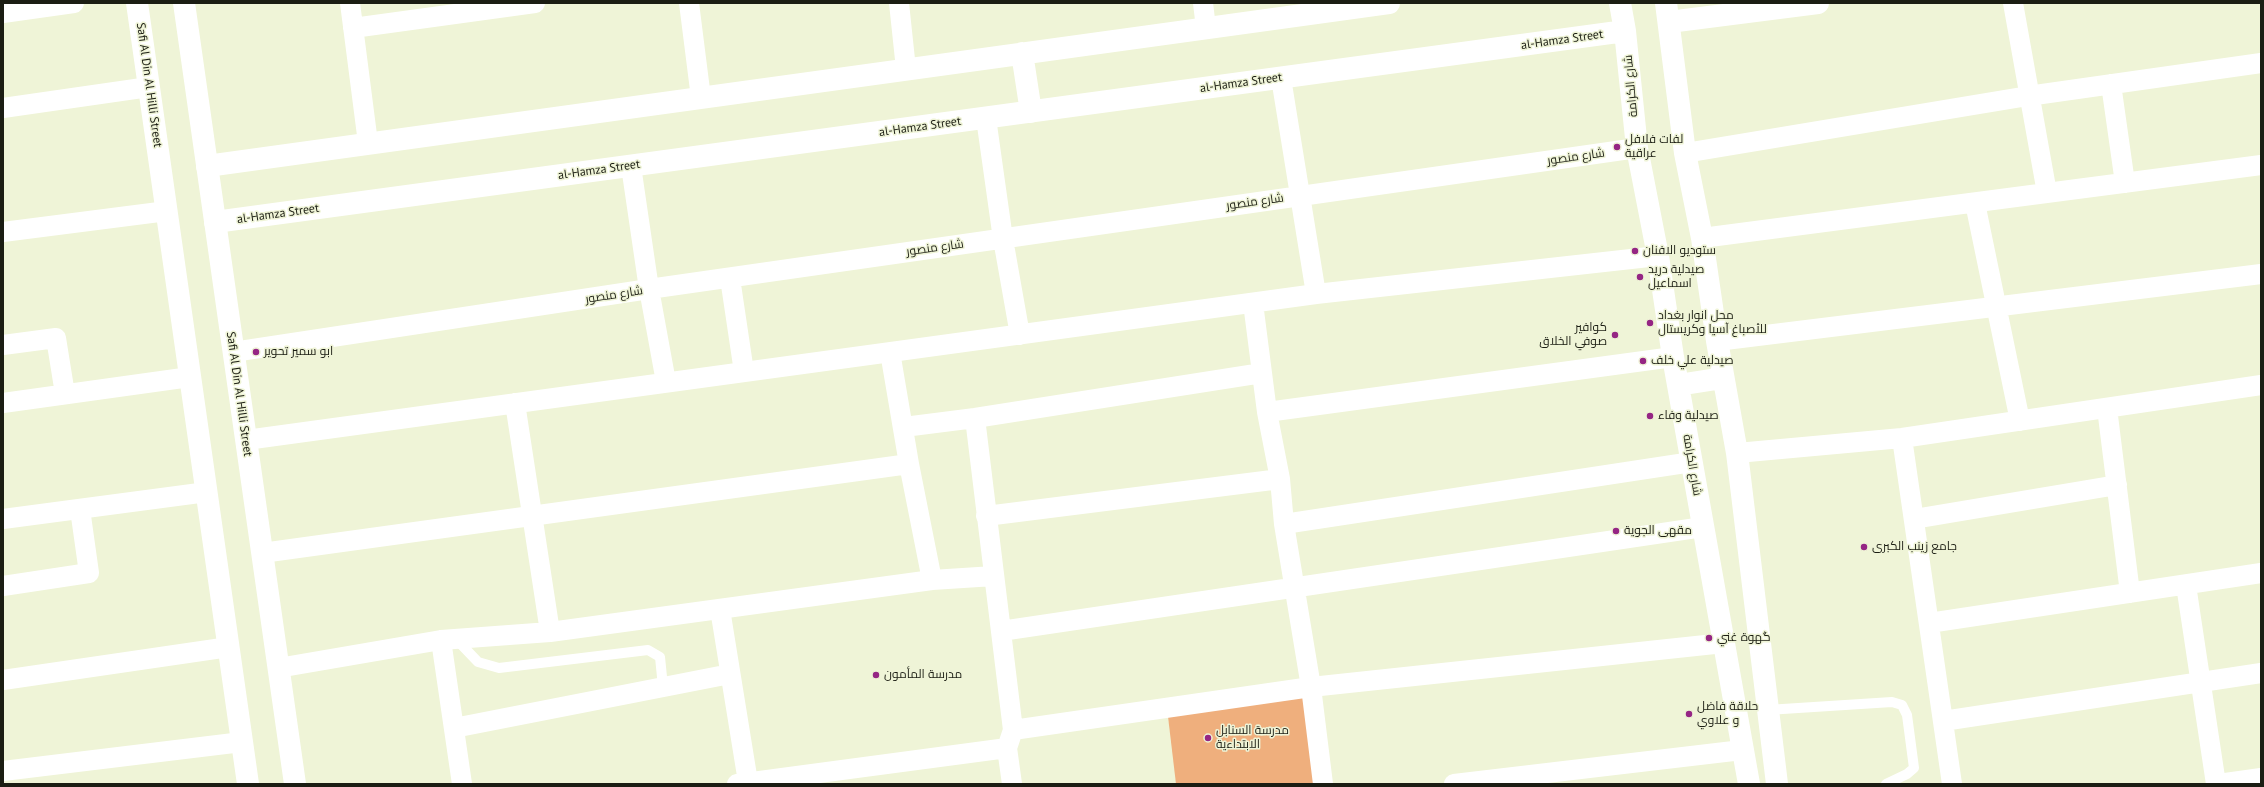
<!DOCTYPE html>
<meta charset="utf-8">
<style>
body{margin:0}
#map{position:relative;width:2264px;height:787px;overflow:hidden;background:#eff4d7;font-family:"PT Sans",sans-serif}
canvas{display:block}
.frame{position:absolute;inset:0;border:4px solid #1b1d13;pointer-events:none}
</style>
<div id="map">
<canvas width="2264" height="787"></canvas>
<div class="frame"></div>
</div>
<script>
const ctx = document.querySelector('canvas').getContext('2d');
ctx.lineJoin = 'round';
function fillPath(path, color) { ctx.fillStyle = color; ctx.fill(path, 'evenodd'); }
const toPath = rows => new Path2D(rows.map(r => 'M' + r).join(''));
function stroke(path, color, width, dash) { ctx.strokeStyle = color; ctx.lineWidth = width; ctx.lineCap = dash ? 'butt' : 'round'; ctx.setLineDash(dash || []); ctx.stroke(path); }
function drawText(font, color, halo, rows, align = 'center') {
  ctx.font = font + ' "PT Sans",Cairo,sans-serif'; ctx.lineWidth = 3; ctx.setLineDash([]); ctx.textBaseline = 'middle'; ctx.strokeStyle = halo; ctx.fillStyle = color; for (const [text, x, y, turn = 0] of rows) {
    ctx.save(); ctx.translate(x, y); ctx.rotate((+turn || 0) * Math.PI / 180); ctx.textAlign = isNaN(turn) ? turn : align; if (halo) ctx.strokeText(text, 0, 0); ctx.fillText(text, 0, 0); ctx.restore();
  }
}
const green = toPath([
 [1311,687,1323,784,1176,784,1167,708]
]);
const lane = toPath([
 [456,639,478,662,499,668,648,650,660,657,663,687],
 [1767,710,1892,702,1902,705,1907,715,1914,768,1907,774,1886,784]
]);
const street = toPath([
 [350,3,368,143],
 [689,3,701,98],
 [899,3,906,69],
 [1203,3,1206,28],
 [2013,3,2047,193],
 [3,13,74,3],
 [353,28,535,3],
 [1281,78,1316,294],
 [2111,84,2125,183],
 [3,108,149,87],
 [986,118,1003,239,1020,335],
 [1685,153,2028,96,2261,63],
 [631,166,649,289,666,382],
 [1975,203,2020,421],
 [3,232,167,211],
 [1702,238,2261,165],
 [730,278,744,372],
 [1253,303,1267,412,1280,479,1284,524,1311,687,1323,784],
 [1717,341,2261,274],
 [3,345,56,338,65,394],
 [233,352,649,289,1637,148],
 [890,352,909,464,932,580],
 [3,403,190,377],
 [515,403,550,632],
 [2107,408,2130,593],
 [1267,412,1673,357],
 [975,418,1013,730,1007,748,1012,784],
 [904,427,975,418,1262,373],
 [1902,438,1952,784],
 [246,440,1316,294,1658,256],
 [1737,453,1902,438,2261,385],
 [986,516,1280,479],
 [3,519,207,492],
 [1914,519,2117,485],
 [1284,524,1692,462],
 [262,553,909,464],
 [2186,585,2216,784],
 [3,586,89,573,80,509],
 [720,609,748,782],
 [1929,623,2261,573],
 [1001,631,1703,527],
 [441,640,462,784],
 [278,668,441,640,550,632,932,580,994,576],
 [3,680,229,647],
 [1943,721,2261,673],
 [454,728,730,674],
 [1013,730,1311,687,1724,643],
 [3,771,242,742],
 [737,784,1007,748],
 [1454,784,1742,750],
 [2218,784,2261,778]
]);
const secondary = toPath([
 [1620,3,1625,31,1637,148,1658,256,1673,357,1749,784],
 [1666,3,1685,153,1702,238,1717,341,1737,453,1777,784],
 [1669,22,1818,3],
 [1022,53,1031,112],
 [207,166,1389,3],
 [215,222,1625,31],
 [1678,385,1723,378]
]);
const primary = toPath([
 [137,3,248,784],
 [184,3,295,784]
]);
const markers = [
 [1617,147,4,"#952584"],
 [1635,251,4,"#952584"],
 [1640,277,4,"#952584"],
 [1650,323,4,"#952584"],
 [1615,335,4,"#952584"],
 [256,352,4,"#952584"],
 [1643,361,4,"#952584"],
 [1650,416,4,"#952584"],
 [1616,531,4,"#952584"],
 [1864,547,4,"#952584"],
 [1709,638,4,"#952584"],
 [876,675,4,"#952584"],
 [1689,714,4,"#952584"],
 [1208,738,4,"#952584"]
];
const streetNames = [
 ["al-Hamza Street",1562,40,-8],
 ["al-Hamza Street",1241,83,-8],
 ["Safi Al Din Al Hilli Street",149,85,82],
 ["شارع الكرامة",1631,86,-95],
 ["al-Hamza Street",920,127,-8],
 ["شارع منصور",1576,157,-8],
 ["al-Hamza Street",599,170,-8],
 ["شارع منصور",1255,202,-8],
 ["al-Hamza Street",278,214,-8],
 ["شارع منصور",935,248,-8],
 ["شارع منصور",614,295,-9],
 ["Safi Al Din Al Hilli Street",239,394,82],
 ["شارع الكرامة",1692,465,80]
];
const poiNames = [
 ["لفات فلافل",1625,140],
 ["عراقية",1625,154],
 ["ستوديو الافنان",1643,251],
 ["صيدلية دريد",1648,270],
 ["اسماعيل",1648,284],
 ["محل انوار بغداد",1658,316],
 ["للأصباغ آسيا وكريستال",1658,330],
 ["كوافير",1607,328,"right"],
 ["صوفي الخلاق",1607,342,"right"],
 ["ابو سمير تحوير",264,352],
 ["صيدلية علي خلف",1651,361],
 ["صيدلية وفاء",1658,416],
 ["مقهى الجوية",1624,531],
 ["جامع زينب الكبرى",1872,547],
 ["گهوة غني",1717,638],
 ["مدرسة المأمون",884,675],
 ["حلاقة فاضل",1697,707],
 ["و علاوي",1697,721],
 ["مدرسة السنابل",1216,731],
 ["الابتداءية",1216,745]
];
fillPath(green, '#efaf7d');
stroke(lane, '#fff', 10);
stroke(street, '#fff', 20);
stroke(secondary, '#fff', 22);
stroke(primary, '#fff', 22);
for (const [x, y, r, color] of markers) { const dot = new Path2D(); dot.arc(x, y, r, 0, 2 * Math.PI); ctx.fillStyle = color; ctx.fill(dot); stroke(dot, '#eff4d7', 1.5); }
drawText('12px', '#1b1d13', '#eff4d7', streetNames);
drawText('12px', '#1b1d13', '#eff4d7', poiNames, 'left');
</script>
